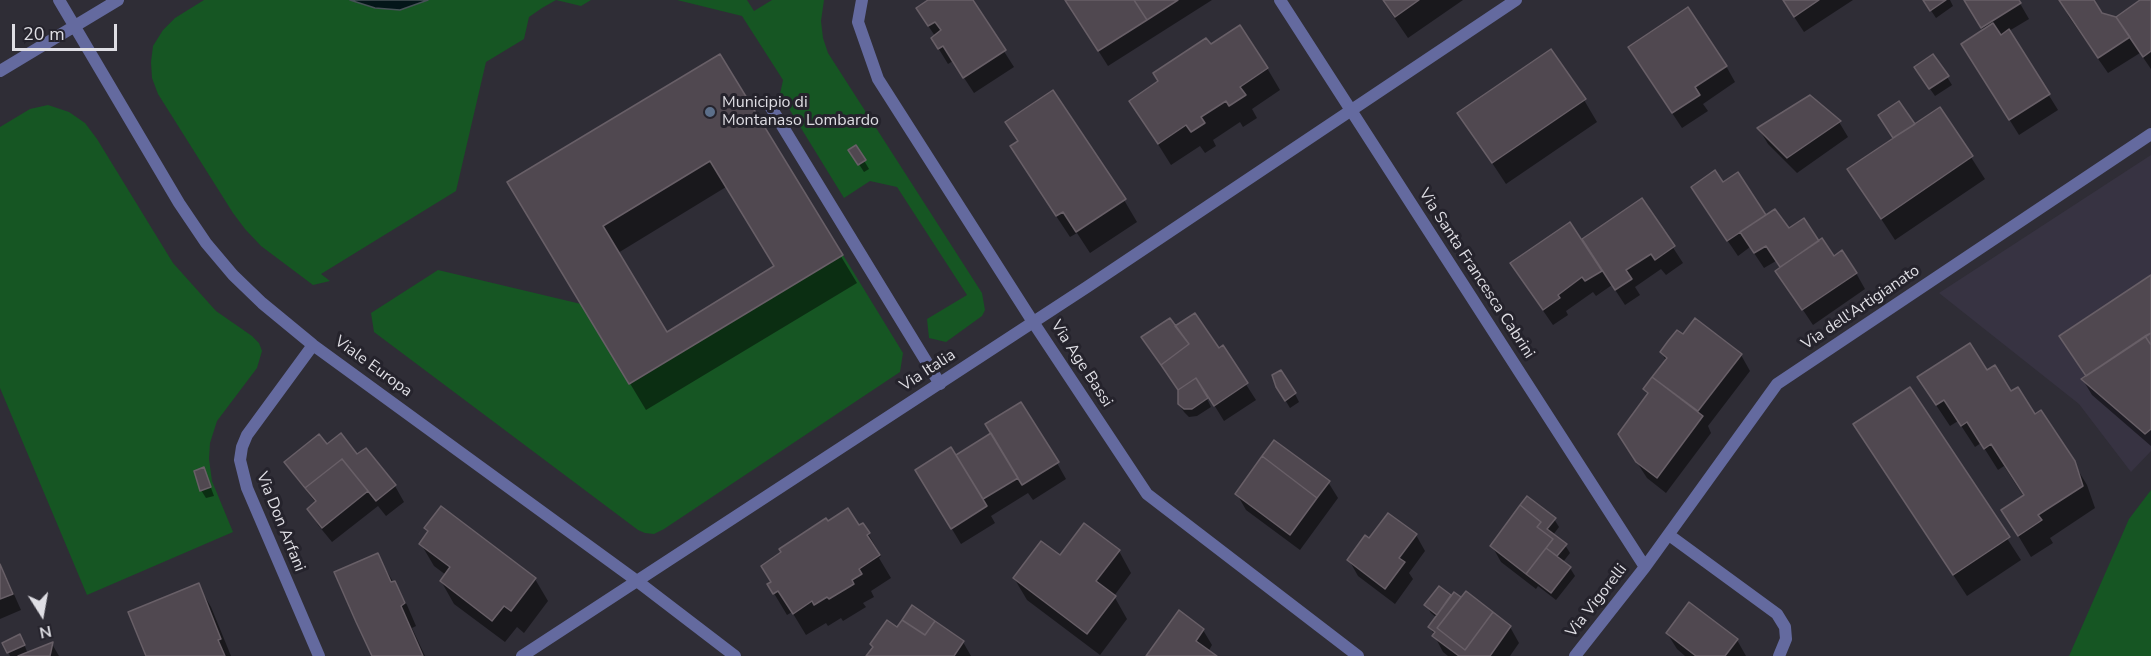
<!DOCTYPE html>
<style>
body{margin:0}
#map{position:relative;width:2151px;height:656px;overflow:hidden;background:#2f2d36;font-family:"Nunito Sans",sans-serif}
canvas{display:block}
.north{position:absolute;left:12px;top:584px;width:60px;height:60px;-webkit-text-stroke:4px #25232c;paint-order:stroke;rotate:169deg;font-size:16px;font-weight:700;line-height:24px;text-align:center;color:#dfdee4}
.north::after{content:'';display:block;margin:auto;width:21px;height:27px;background:#dfdee4;clip-path:polygon(50% 0,100% 100%,50% 72%,0 100%)}
.scale{position:absolute;left:12px;top:24px;width:105px;height:27px;box-sizing:border-box;border:3px solid #dfdee4;border-top:0;padding-left:8px;font-size:18px;line-height:21px;white-space:nowrap;color:#dfdee4;-webkit-text-stroke:4px #25232c;paint-order:stroke}
</style>
<div id="map">
<canvas width="2151" height="656"></canvas>
<div class="north">N</div>
<div class="scale">20 m</div>
</div>
<script>
const ctx = document.querySelector('canvas').getContext('2d');
ctx.lineJoin = 'round';
function fillPath(path, color) { ctx.fillStyle = color; ctx.fill(path, 'evenodd'); }
const toPath = rows => new Path2D(rows.map(r => 'M' + r).join(''));
function stroke(path, color, width, dash) { ctx.strokeStyle = color; ctx.lineWidth = width; ctx.lineCap = dash ? 'butt' : 'round'; ctx.setLineDash(dash || []); ctx.stroke(path); }
function drawText(font, color, halo, rows, align = 'center') {
  ctx.font = font + ' "Nunito Sans",sans-serif'; ctx.lineWidth = 6; ctx.setLineDash([]); ctx.textBaseline = 'middle'; ctx.strokeStyle = halo; ctx.fillStyle = color; for (const [text, x, y, turn = 0] of rows) {
    ctx.save(); ctx.translate(x, y); ctx.rotate((+turn || 0) * Math.PI / 180); ctx.textAlign = isNaN(turn) ? turn : align; if (halo) ctx.strokeText(text, 0, 0); ctx.fillText(text, 0, 0); ctx.restore();
  }
}
const built = toPath([
 [2151,155,2151,451,2131,472,2079,404,1939,293]
]);
const green = toPath([
 [204,0,591,0,581,6,556,0,542,8,529,17,524,39,486,62,456,191,321,274,330,281,313,285,261,246,245,229,233,213,158,94,152,78,151,62,153,46,163,30,175,18],
 [677,0,747,0,754,11,772,0,824,0,821,21,823,38,828,53,982,293,985,310,982,316,946,342,929,338,927,319,967,295,897,187,870,181,844,198,780,94,783,80,742,16],
 [48,105,69,112,85,123,97,139,173,263,216,311,252,336,259,343,262,351,257,368,217,421,210,443,209,459,212,481,233,532,87,595,0,388,0,127,30,109],
 [843,255,903,353,900,372,664,529,654,534,645,533,638,530,374,332,371,313,438,270,581,304,630,384],
 [2151,490,2151,656,2069,656,2129,519]
]);
const water = toPath([
 [350,0,428,0,400,10,375,8,350,0]
]);
const shadow = toPath([
 [931,0,971,0,1014,67,974,93,953,61,948,64,932,38,935,36,927,24],
 [1066,0,1212,0,1108,66],
 [1382,0,1463,0,1408,38],
 [1783,0,1853,0,1804,32],
 [1924,0,1950,0,1953,6,1936,18],
 [1965,0,2018,0,2029,19,2009,31,2058,110,2019,135,1972,60,1984,31],
 [2062,0,2092,0,2101,14,2116,18,2143,0,2151,0,2151,69,2140,53,2108,73,2069,17,2060,1],
 [1211,46,1267,68,1280,90,1252,109,1257,118,1243,127,1240,122,1213,140,1216,146,1205,153,1200,146,1171,165,1131,101],
 [720,56,857,283,646,410,525,209],
 [726,187,776,267,667,334,618,253],
 [1639,63,1726,66,1735,82,1703,104,1708,111,1682,128],
 [1921,76,1947,77,1952,85,1935,96],
 [1584,100,1597,122,1506,184,1459,113],
 [1940,109,1985,179,1895,240,1849,170,1895,139,1885,124,1914,126],
 [1007,122,1124,200,1137,222,1090,253,1077,233,1070,237,1025,169,1012,147,1019,142],
 [1839,122,1848,137,1797,173,1768,144,1759,129],
 [856,147,869,169,864,172,855,158],
 [1723,184,1766,217,1788,230,1818,243,1833,258,1856,273,1865,289,1813,325,1777,271,1781,268,1776,261,1764,268,1750,247,1738,256,1702,203],
 [1642,200,1683,263,1666,275,1661,269,1635,287,1640,295,1625,305,1612,285,1596,296,1593,292,1566,311,1568,315,1553,325,1521,279],
 [2151,277,2151,446,2092,395,2083,380,2086,377,2061,336],
 [1175,328,1219,350,1222,347,1256,400,1224,421,1208,395,1206,397,1211,407,1197,416,1189,417,1184,412,1179,404],
 [1683,336,1741,355,1750,371,1708,426,1711,433,1666,493,1647,478,1629,450,1648,396,1645,389,1666,361,1662,353],
 [1987,372,2035,416,2073,462,2087,485,2095,508,2050,538,2053,543,2031,557,2016,532,2024,497,2004,466,1998,470,1981,443,1975,447,1958,421,1950,426,1932,399],
 [1277,386,1295,394,1299,402,1290,408],
 [1910,389,2021,560,1967,596,1855,425],
 [992,434,1057,463,1066,479,1033,500,1028,493,991,516,995,523,961,544,926,486,955,457],
 [327,446,357,456,366,450,395,486,404,502,386,516,378,506,332,542,318,525,309,509,316,503,296,478,286,462],
 [204,469,214,496,206,498,201,490],
 [1328,482,1338,498,1300,550,1246,510,1237,494],
 [441,508,535,579,548,601,524,633,517,627,505,642,454,604,441,581,446,575,434,566,421,544,429,533,426,528],
 [1554,519,1559,527,1553,535,1565,545,1570,553,1563,562,1570,568,1575,576,1556,600,1538,586,1536,589,1501,562,1492,546],
 [827,523,859,527,863,525,881,556,879,558,891,578,871,591,874,597,863,603,866,607,843,621,841,618,828,626,826,623,806,635,792,612,787,615,769,585],
 [1416,535,1425,551,1409,573,1413,579,1395,604,1358,576,1349,560,1370,540],
 [1119,551,1131,573,1114,596,1127,619,1100,655,1027,600,1014,578,1060,557],
 [377,555,407,605,416,626,412,628,425,656,373,656],
 [0,563,21,610,0,619],
 [198,585,211,607,231,656,148,656],
 [1439,588,1451,598,1454,594,1510,627,1519,643,1510,656,1448,656,1443,652,1430,627,1437,618,1431,613,1426,605],
 [1203,630,1212,645,1208,652,1215,656,1148,656],
 [1667,633,1737,640,1746,656,1685,656,1677,649],
 [963,642,971,656,868,656,874,648,871,644],
 [4,643,24,644,28,654,52,644,59,656,10,656]
]);
const building = toPath([
 [928,0,973,0,1006,50,963,78,943,46,938,49,931,38,941,30,935,22,928,26,916,8,928,0],
 [1065,0,1134,0,1147,20,1098,51,1065,0],
 [1134,0,1178,0,1147,20,1134,0],
 [1383,0,1419,0,1395,17,1383,0],
 [1783,0,1819,0,1794,17,1783,0],
 [1923,0,1946,0,1930,11,1923,0],
 [1964,0,2019,0,2021,3,1981,28,1964,0],
 [2059,0,2094,0,2102,13,2116,17,2130,37,2098,58,2059,0],
 [2140,0,2151,0,2151,51,2143,57,2116,17,2140,0],
 [1688,7,1727,66,1695,87,1700,95,1672,113,1628,47,1688,7],
 [1993,23,2001,35,2009,29,2050,94,2009,120,1961,44,1993,23],
 [1240,25,1268,68,1240,87,1246,95,1229,106,1226,101,1201,117,1205,123,1191,132,1186,125,1158,144,1129,101,1158,81,1153,73,1206,38,1211,44,1240,25],
 [1551,49,1586,99,1492,163,1457,113,1551,49],
 [720,54,843,255,629,384,507,182,720,54],
 [710,161,774,266,667,332,603,226,710,161],
 [1933,54,1949,76,1929,89,1914,67,1933,54],
 [1053,90,1126,199,1076,232,1063,212,1056,216,1010,146,1018,141,1005,122,1053,90],
 [1810,95,1841,121,1787,158,1757,128,1810,95],
 [1899,101,1915,124,1893,138,1878,115,1899,101],
 [1940,107,1973,156,1881,219,1847,169,1940,107],
 [856,145,866,160,858,165,848,150,856,145],
 [1715,170,1723,182,1738,172,1766,215,1727,241,1691,187,1715,170],
 [1642,198,1675,246,1655,260,1651,254,1626,270,1632,279,1615,290,1582,239,1642,198],
 [1775,209,1789,228,1804,218,1819,241,1780,267,1766,246,1754,253,1740,232,1775,209],
 [1570,222,1602,271,1585,281,1582,277,1558,295,1560,298,1543,310,1510,263,1570,222],
 [1822,238,1834,256,1842,250,1857,273,1802,310,1775,271,1822,238],
 [2151,275,2151,333,2086,376,2059,336,2151,275],
 [1195,313,1219,348,1223,345,1248,383,1214,406,1196,378,1178,390,1161,365,1189,344,1175,326,1195,313],
 [1170,318,1189,344,1161,365,1141,337,1170,318],
 [1695,318,1742,354,1698,411,1652,377,1667,358,1660,352,1668,341,1677,330,1683,334,1695,318],
 [2151,333,2151,345,2145,336,2151,333],
 [2145,336,2151,345,2151,429,2145,434,2081,379,2145,336],
 [1970,343,1987,370,1995,365,2011,391,2018,387,2035,414,2041,410,2075,461,2083,486,2038,515,2042,520,2018,536,2001,510,2024,495,1991,444,1984,449,1967,422,1961,426,1944,400,1936,405,1917,377,1970,343],
 [1281,370,1296,393,1285,401,1276,387,1272,375,1281,370],
 [1652,377,1703,416,1657,478,1636,462,1618,434,1648,393,1643,389,1652,377],
 [1196,378,1208,398,1192,409,1184,409,1178,404,1178,390,1196,378],
 [1910,387,2010,537,1953,575,1853,424,1910,387],
 [1021,402,1059,462,1022,485,985,424,1021,402],
 [341,433,357,454,366,448,396,485,376,501,342,459,305,488,284,462,319,434,327,444,341,433],
 [991,433,1018,478,983,499,956,455,991,433],
 [1274,440,1330,481,1317,498,1262,456,1274,440],
 [951,447,987,506,951,529,915,470,951,447],
 [1262,456,1317,498,1290,535,1235,494,1262,456],
 [342,459,368,491,322,528,307,509,316,501,305,488,342,459],
 [204,467,211,487,200,491,194,471,204,467],
 [1527,496,1556,518,1547,529,1567,544,1557,556,1546,548,1553,539,1537,527,1541,522,1520,505,1527,496],
 [1520,505,1541,522,1537,527,1553,539,1526,574,1490,546,1520,505],
 [441,506,536,578,511,611,504,606,492,621,440,581,450,567,419,544,428,531,424,528,441,506],
 [848,508,859,525,863,523,870,533,867,535,880,555,859,569,862,574,852,580,854,584,829,599,827,597,814,605,812,601,793,614,778,591,773,594,767,584,771,582,761,566,781,552,779,549,826,518,828,521,848,508],
 [1388,513,1417,534,1399,558,1405,562,1385,589,1347,560,1365,535,1369,538,1388,513],
 [1084,523,1120,550,1096,581,1116,596,1087,634,1013,578,1041,541,1060,555,1084,523],
 [1546,548,1571,567,1551,593,1526,574,1546,548],
 [378,553,391,582,395,581,405,603,401,606,423,656,372,656,356,622,334,572,378,553],
 [0,564,13,594,0,599,0,564],
 [199,583,221,639,218,640,225,656,146,656,128,612,199,583],
 [1439,586,1451,595,1437,615,1424,605,1439,586],
 [1466,591,1493,612,1465,650,1437,628,1466,591],
 [1454,592,1461,597,1437,628,1465,650,1493,612,1511,626,1490,656,1459,656,1432,636,1435,632,1428,627,1454,592],
 [1689,602,1738,639,1725,656,1696,656,1666,633,1689,602],
 [912,605,935,621,925,635,902,620,912,605],
 [1179,610,1204,629,1196,641,1217,656,1146,656,1179,610],
 [887,620,897,627,902,620,925,635,935,621,964,641,954,656,866,656,873,647,870,644,887,620],
 [20,634,25,645,7,653,2,643,20,634],
 [53,642,50,656,18,656,53,642]
]);
const lane = toPath([
 [767,101,940,384]
]);
const street = toPath([
 [59,0,179,203,206,243,233,275,262,303,313,345,637,581,735,656],
 [862,0,858,22,878,79,1033,322,1147,494,1358,656],
 [1280,0,1645,567],
 [0,71,118,0],
 [313,345,247,435,242,447,240,460,247,488,319,656],
 [1669,535,1777,614,1785,627,1786,639,1779,656],
 [522,656,1087,287,1516,0],
 [1575,656,1645,567,1777,384,2151,134]
]);
const markers = [
 [710,112,6,"#5c6f8a"]
];
const poiNames = [
 ["Municipio di",722,103],
 ["Montanaso Lombardo",722,121]
];
const streetNames = [
 ["Via Santa Francesca Cabrini",1476,274,57],
 ["Via dell'Artigianato",1861,308,-34],
 ["Via Age Bassi",1081,364,57],
 ["Viale Europa",373,367,36],
 ["Via Italia",928,371,-33],
 ["Via Don Arfani",280,522,68],
 ["Via Vigorelli",1597,601,-52]
];
fillPath(built, '#373342');
fillPath(green, '#165623');
fillPath(water, '#041619');
stroke(water, '#465256', 1.5);
fillPath(shadow, '#0007');
fillPath(building, '#504850');
stroke(building, '#685f67', 1.5);
stroke(lane, '#646a9f', 12);
stroke(street, '#646a9f', 12);
for (const [x, y, r, color] of markers) { const dot = new Path2D(); dot.arc(x, y, r, 0, 2 * Math.PI); ctx.fillStyle = color; ctx.fill(dot); stroke(dot, '#25232c', 2); }
drawText('16px', '#dfdee4', '#25232c', poiNames, 'left');
drawText('16px', '#dfdee4', '#25232c', streetNames);
</script>
